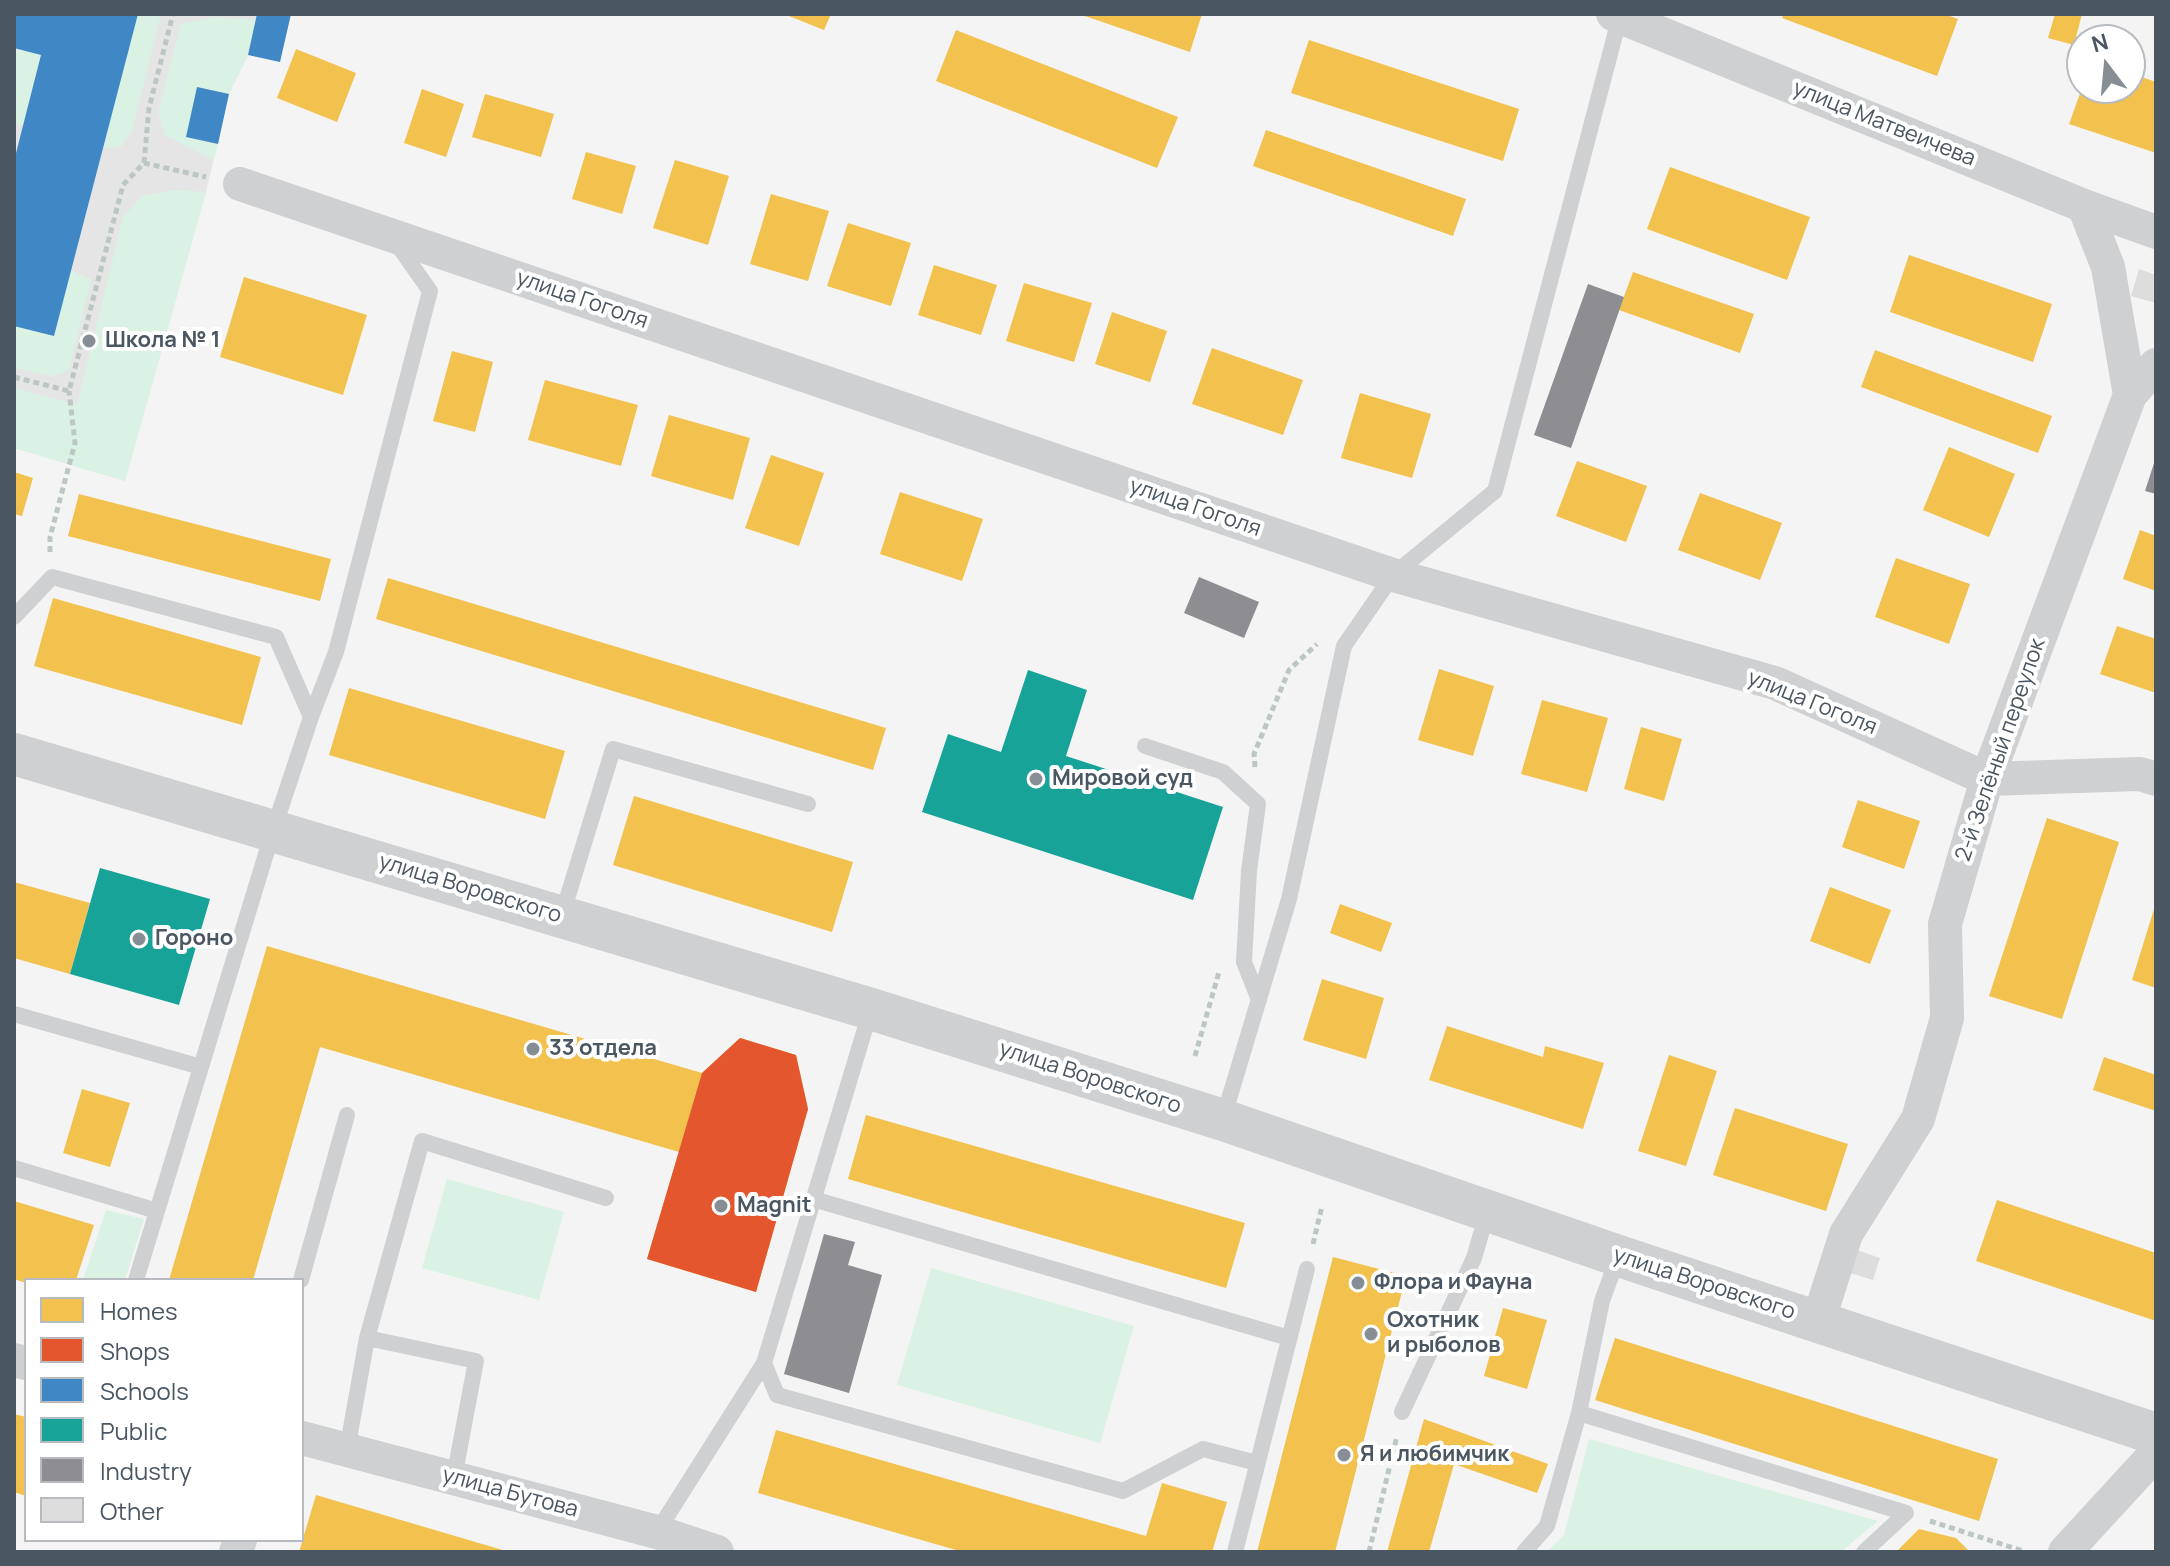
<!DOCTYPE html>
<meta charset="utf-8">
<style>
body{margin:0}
#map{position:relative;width:2170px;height:1566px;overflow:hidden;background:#f4f4f4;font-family:Manrope,sans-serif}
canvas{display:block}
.frame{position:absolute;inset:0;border:16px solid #4a5661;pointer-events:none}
.legend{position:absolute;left:24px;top:1278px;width:280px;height:264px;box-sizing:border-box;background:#fff;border:2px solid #b7bbc0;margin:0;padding:10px 14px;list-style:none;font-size:24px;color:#4a5661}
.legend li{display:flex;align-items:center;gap:16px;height:40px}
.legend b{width:40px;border:2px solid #b7bbc0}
.north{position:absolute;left:2066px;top:24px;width:80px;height:80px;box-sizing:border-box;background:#fff;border:2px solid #b7bbc0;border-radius:50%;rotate:344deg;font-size:22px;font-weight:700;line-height:32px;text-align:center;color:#4a5661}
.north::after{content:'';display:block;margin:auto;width:28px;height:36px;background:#868d94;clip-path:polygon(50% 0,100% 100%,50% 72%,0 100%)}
</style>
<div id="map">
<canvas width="2170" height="1566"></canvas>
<div class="frame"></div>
<ul class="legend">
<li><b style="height:22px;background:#f2c14e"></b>Homes</li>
<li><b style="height:22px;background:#e4572e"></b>Shops</li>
<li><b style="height:22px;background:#3f88c5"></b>Schools</li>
<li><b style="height:22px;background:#17a398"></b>Public</li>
<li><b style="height:22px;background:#8d8d92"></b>Industry</li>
<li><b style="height:22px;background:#ddddde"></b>Other</li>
</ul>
<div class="north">N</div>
</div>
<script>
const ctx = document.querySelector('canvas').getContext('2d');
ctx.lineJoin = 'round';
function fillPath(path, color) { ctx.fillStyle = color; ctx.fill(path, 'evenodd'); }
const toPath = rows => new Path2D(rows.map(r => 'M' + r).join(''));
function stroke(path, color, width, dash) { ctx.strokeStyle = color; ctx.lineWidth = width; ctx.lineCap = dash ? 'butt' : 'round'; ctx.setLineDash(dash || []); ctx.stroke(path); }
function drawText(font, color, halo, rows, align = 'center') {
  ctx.font = font + ' Manrope,sans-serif'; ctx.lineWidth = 8; ctx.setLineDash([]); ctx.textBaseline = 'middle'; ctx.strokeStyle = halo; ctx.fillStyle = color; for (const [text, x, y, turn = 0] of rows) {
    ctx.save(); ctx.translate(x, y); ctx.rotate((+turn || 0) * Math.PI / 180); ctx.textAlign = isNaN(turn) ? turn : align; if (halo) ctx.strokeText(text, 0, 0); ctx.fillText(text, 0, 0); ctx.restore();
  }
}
const education = toPath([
 [14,14,291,14,280,62,248,55,229,94,206,192,125,481,14,448]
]);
const green = toPath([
 [138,14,161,14,132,131,121,147,103,148],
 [216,17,256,20,248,55,229,94,198,87,186,137,218,144,214,160,165,135,158,113,181,24],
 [14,48,41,55,23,126,14,124],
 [175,190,206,192,125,481,14,448,14,388,77,405,123,217,142,196],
 [71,270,91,280,69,370,52,377,14,367,14,326,54,336],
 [447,1179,564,1212,539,1300,422,1268],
 [106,1210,144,1219,125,1280,83,1280],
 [931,1268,1134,1326,1100,1443,897,1385],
 [1589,1439,1878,1521,1841,1552,1547,1552,1564,1535]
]);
const homes = toPath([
 [784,14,831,14,824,30],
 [1079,14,1202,14,1190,52],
 [1784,14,1944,14,1958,19,1937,76,1782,18],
 [2055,14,2082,14,2074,45,2048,38],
 [956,30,1178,117,1157,168,936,81],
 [1309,40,1519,109,1503,161,1291,93],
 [296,49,356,73,337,122,277,98],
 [2130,73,2156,82,2156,153,2069,124,2082,88,2130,88],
 [422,89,464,104,446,157,404,143],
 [485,94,554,114,541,157,472,137],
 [1266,130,1466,199,1453,236,1253,166],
 [586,152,636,166,622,214,572,199],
 [675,160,729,176,708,245,653,228],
 [1670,167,1810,217,1787,280,1647,229],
 [771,194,829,211,808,281,750,264],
 [848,223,911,243,891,306,827,286],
 [1909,255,2052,304,2033,362,1890,312],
 [934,265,997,285,981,335,918,315],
 [1633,272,1754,314,1740,353,1619,310],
 [244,277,367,315,343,395,220,357],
 [1024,283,1092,303,1074,362,1006,341],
 [1112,312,1167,331,1150,382,1095,364],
 [1212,348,1303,380,1283,435,1192,404],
 [1875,350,2052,416,2038,453,1861,387],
 [452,351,493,362,475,432,433,421],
 [545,380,638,405,621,466,528,440],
 [1360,393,1431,414,1412,478,1341,458],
 [669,415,750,438,733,500,651,476],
 [1949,447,2015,474,1989,537,1923,510],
 [771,455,824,473,799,546,745,528],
 [1577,461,1647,486,1626,542,1556,516],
 [14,472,33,478,22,516,14,514],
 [900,492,983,519,962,581,880,554],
 [1700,493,1782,523,1760,580,1678,550],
 [79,494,331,559,320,601,68,536],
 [2140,530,2156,536,2156,591,2123,579],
 [1896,558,1970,584,1949,644,1875,617],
 [388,578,886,728,873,770,376,619],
 [53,598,261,657,242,725,34,666],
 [2117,626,2156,639,2156,693,2100,674],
 [1439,669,1494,686,1473,756,1418,740],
 [349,688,565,751,545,819,329,755],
 [1542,700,1608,718,1587,792,1521,774],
 [1641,727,1682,739,1664,801,1624,789],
 [634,796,853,862,832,932,613,865],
 [1858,800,1920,821,1904,869,1842,847],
 [2047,818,2119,842,2062,1019,1989,996],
 [14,882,90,903,70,974,14,958],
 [1830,887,1891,910,1870,964,1810,941],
 [1340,904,1392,923,1381,952,1330,933],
 [2155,906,2156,906,2156,988,2132,980],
 [267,946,702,1073,740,1038,796,1055,808,1109,756,1292,647,1259,679,1152,320,1047,253,1280,169,1280],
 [1322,979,1384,998,1366,1059,1303,1040],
 [1447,1026,1543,1057,1545,1046,1604,1063,1583,1129,1429,1080],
 [1669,1055,1717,1071,1686,1166,1638,1151],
 [2104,1057,2156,1075,2156,1111,2093,1090],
 [82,1089,130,1103,110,1167,63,1153],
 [1735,1108,1848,1144,1826,1211,1713,1175],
 [866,1115,1245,1223,1226,1288,848,1179],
 [1997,1200,2156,1253,2156,1321,1976,1261],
 [14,1201,94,1225,76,1280,26,1280,26,1283,14,1279],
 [1333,1257,1406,1276,1335,1552,1257,1552],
 [1503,1308,1547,1320,1527,1389,1484,1376],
 [1615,1338,1998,1459,1979,1521,1595,1400],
 [14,1414,26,1417,26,1496,14,1492],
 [1424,1419,1548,1464,1537,1493,1454,1464,1429,1552,1387,1552],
 [776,1430,1146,1536,1162,1483,1227,1502,1212,1552,963,1552,758,1493],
 [316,1495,506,1551,506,1552,299,1552],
 [1919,1529,1956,1538,1970,1552,1896,1552]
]);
const shops = toPath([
 [740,1038,796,1055,808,1109,756,1292,647,1259,702,1073]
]);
const schools = toPath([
 [14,14,138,14,54,336,14,326,14,161,41,55,14,48],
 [257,14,291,14,280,62,248,55],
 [197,87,229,94,218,144,186,137]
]);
const public = toPath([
 [1028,670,1087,690,1066,756,1223,807,1193,900,922,812,948,734,1001,752],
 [100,868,210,899,179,1005,70,974]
]);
const industry = toPath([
 [1588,284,1624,297,1571,448,1534,435],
 [2155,460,2156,460,2156,494,2145,491],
 [1199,577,1259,602,1244,638,1184,613],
 [824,1234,855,1242,848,1265,882,1275,849,1393,784,1374]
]);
const building = toPath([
 [2139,269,2156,275,2156,303,2131,296],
 [1857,1250,1880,1258,1873,1280,1850,1273]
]);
const path = toPath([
 [144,163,149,108,173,14],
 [14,377,69,391,123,185,144,163,206,177],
 [50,552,50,537,75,443,69,391],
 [1255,767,1254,754,1289,670,1317,644],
 [1195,1056,1219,972],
 [1313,1244,1322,1206],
 [1930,1521,2023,1551],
 [1369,1552,1397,1436]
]);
const service = toPath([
 [14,617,52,577,276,637,311,717],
 [1145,746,1223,772,1258,804,1249,871,1244,962,1259,1000],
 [562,915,613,749,808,804],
 [14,1014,201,1067],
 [1223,1119,1289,899,1344,646,1393,575,1495,491,1620,16],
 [14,1168,157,1211],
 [813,1199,1289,1338],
 [136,1280,273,831,311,717,336,652,430,291,397,244],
 [301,1280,347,1115],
 [367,1338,476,1361,454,1478],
 [764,1363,777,1395,1123,1491,1203,1449,1257,1463],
 [1402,1412,1474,1258,1487,1213],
 [1579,1413,1906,1513],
 [347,1450,367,1338,422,1141,606,1198],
 [657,1532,764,1363,871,1009],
 [1235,1552,1307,1269],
 [1524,1552,1547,1526,1579,1413,1602,1301,1618,1257],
 [1864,1552,1906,1513]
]);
const minor = toPath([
 [1613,14,2084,206,2156,232],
 [240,184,1393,575,1775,683,1987,779,2140,774,2156,779],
 [2084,206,2108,267,2130,395],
 [1818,1322,1846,1234,1918,1119,1947,1018,1945,924,1987,779,2130,395,2156,365],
 [14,1360,26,1363],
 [302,1438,657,1532,717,1552],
 [236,1552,240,1540],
 [2065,1552,2156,1453]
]);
const tertiary = toPath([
 [14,754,871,1009,1223,1120,1619,1256,2156,1434]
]);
const markers = [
 [89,341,8,"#868d94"],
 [1036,779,8,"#868d94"],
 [139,939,8,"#868d94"],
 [533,1049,8,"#868d94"],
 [721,1206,8,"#868d94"],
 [1358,1283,8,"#868d94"],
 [1371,1334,8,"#868d94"],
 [1344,1455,8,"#868d94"]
];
const streetNames = [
 ["улица Матвеичева",1884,124,22],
 ["улица Гоголя",582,300,19],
 ["улица Гоголя",1195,508,19],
 ["улица Гоголя",1812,703,22],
 ["2-й Зелёный переулок",2001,750,-71],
 ["улица Воровского",470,889,17],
 ["улица Воровского",1090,1078,18],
 ["улица Воровского",1704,1284,18],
 ["улица Бутова",510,1493,15]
];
const poiNames = [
 ["Школа № 1",105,341],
 ["Мировой суд",1052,779],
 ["Гороно",155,939],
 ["33 отдела",549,1049],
 ["Magnit",737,1206],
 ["Флора и Фауна",1374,1283],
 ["Охотник",1387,1321],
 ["и рыболов",1387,1346],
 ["Я и любимчик",1360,1455]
];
fillPath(education, '#e6e5e6');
fillPath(green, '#d9f2e3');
fillPath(homes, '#f2c14e');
fillPath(shops, '#e4572e');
fillPath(schools, '#3f88c5');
fillPath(public, '#17a398');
fillPath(industry, '#8d8d92');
fillPath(building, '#ddddde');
stroke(path, '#bcc7c4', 5, [6, 4]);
stroke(service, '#ced0d2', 16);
stroke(minor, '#ced0d2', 34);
stroke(tertiary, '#ced0d2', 42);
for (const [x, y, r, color] of markers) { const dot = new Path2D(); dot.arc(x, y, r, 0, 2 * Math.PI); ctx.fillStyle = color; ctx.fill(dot); stroke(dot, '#fff', 3); }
drawText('22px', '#4a5661', '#fff', streetNames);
drawText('bold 22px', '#4a5661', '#fff', poiNames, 'left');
</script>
